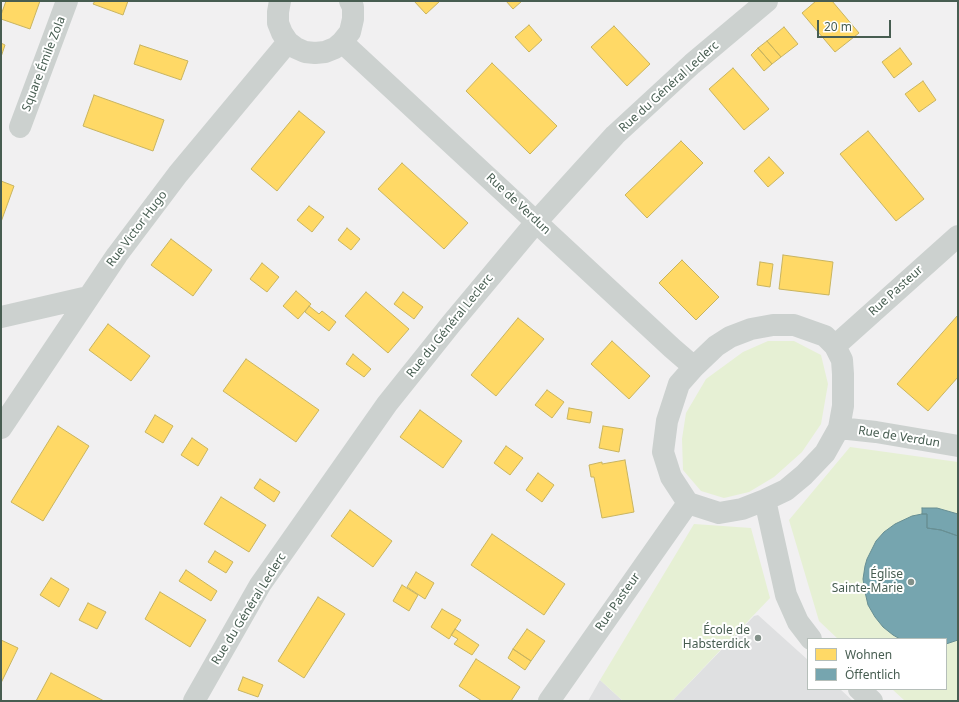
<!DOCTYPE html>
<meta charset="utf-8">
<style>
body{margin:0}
#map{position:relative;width:959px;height:702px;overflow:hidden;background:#f1f0f1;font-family:"Noto Sans",sans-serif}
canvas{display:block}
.frame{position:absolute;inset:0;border:2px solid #475d51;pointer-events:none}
.legend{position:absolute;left:807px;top:638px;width:140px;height:52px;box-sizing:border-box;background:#fff;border:1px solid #b5beb9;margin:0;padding:5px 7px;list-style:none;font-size:12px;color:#475d51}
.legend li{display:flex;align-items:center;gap:8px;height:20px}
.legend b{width:20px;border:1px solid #b5beb9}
.scale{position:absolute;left:817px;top:20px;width:74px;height:18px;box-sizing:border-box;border:2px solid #475d51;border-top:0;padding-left:5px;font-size:12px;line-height:14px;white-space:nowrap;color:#475d51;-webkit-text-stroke:3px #fff;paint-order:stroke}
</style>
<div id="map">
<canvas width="959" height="702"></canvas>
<div class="frame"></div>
<ul class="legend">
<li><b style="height:11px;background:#ffd966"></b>Wohnen</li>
<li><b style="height:11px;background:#76a5af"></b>Öffentlich</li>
</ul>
<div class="scale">20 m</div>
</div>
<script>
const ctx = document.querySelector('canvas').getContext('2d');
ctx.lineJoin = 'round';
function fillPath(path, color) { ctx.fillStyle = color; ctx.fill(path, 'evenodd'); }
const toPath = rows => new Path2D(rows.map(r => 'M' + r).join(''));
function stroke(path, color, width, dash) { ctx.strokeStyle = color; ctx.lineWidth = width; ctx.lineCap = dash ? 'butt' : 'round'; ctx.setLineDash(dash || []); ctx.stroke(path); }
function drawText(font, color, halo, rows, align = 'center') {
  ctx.font = font + ' "Noto Sans",sans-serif'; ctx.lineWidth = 4; ctx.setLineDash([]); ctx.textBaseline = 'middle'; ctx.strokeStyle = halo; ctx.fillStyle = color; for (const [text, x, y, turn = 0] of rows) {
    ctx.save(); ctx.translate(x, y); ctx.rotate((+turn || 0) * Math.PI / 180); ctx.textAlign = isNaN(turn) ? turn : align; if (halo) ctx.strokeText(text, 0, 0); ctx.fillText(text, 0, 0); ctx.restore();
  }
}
const education = toPath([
 [758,615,808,660,808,689,840,689,853,701,672,701,754,616],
 [600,680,623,701,588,701]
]);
const green = toPath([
 [768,341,794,341,821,355,828,384,821,424,802,452,774,477,749,492,724,498,701,491,683,470,682,439,686,413,706,379,743,352],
 [850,447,958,462,958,701,905,701,892,689,946,689,946,639,838,639,819,621,789,520],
 [694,524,751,528,770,598,672,701,623,701,600,680]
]);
const homes = toPath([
 [6,1,40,1,30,29,1,19,1,15,6,1],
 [95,1,128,1,123,15,93,4,95,1],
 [414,1,440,1,426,14,414,1],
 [506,1,522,1,513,9,506,1],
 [816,1,832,1,859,33,835,52,802,13,816,1],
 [529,25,542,40,529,52,515,37,529,25],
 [614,26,650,64,627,86,591,47,614,26],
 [784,27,798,44,781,57,767,41,784,27],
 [767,41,781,57,772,64,758,48,767,41],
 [1,43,5,45,1,57,1,43],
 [140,45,188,61,181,80,134,64,140,45],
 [758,48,772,64,764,71,751,55,758,48],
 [900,48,912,64,894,78,882,62,900,48],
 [492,63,557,126,530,154,466,91,492,63],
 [733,68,769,109,744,130,709,89,733,68],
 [923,81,936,100,919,112,905,94,923,81],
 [94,95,164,120,153,151,83,126,94,95],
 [299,111,325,132,277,191,251,169,299,111],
 [868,131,924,199,896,221,840,154,868,131],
 [681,141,703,163,647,218,625,195,681,141],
 [769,157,784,173,768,187,754,171,769,157],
 [402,163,468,223,444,249,378,189,402,163],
 [1,181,14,186,1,222,1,181],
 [309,206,324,217,312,232,297,220,309,206],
 [347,228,360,239,351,250,338,240,347,228],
 [171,239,212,270,193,296,151,265,171,239],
 [783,255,833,262,829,295,779,289,783,255],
 [682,260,719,297,696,320,659,283,682,260],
 [760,262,773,264,770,287,757,285,760,262],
 [262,263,279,277,267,292,250,279,262,263],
 [296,291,311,304,298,319,283,306,296,291],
 [366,292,409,329,388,353,345,316,366,292],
 [403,292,423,307,414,319,394,304,403,292],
 [309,306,319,314,322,311,336,322,329,331,305,312,309,306],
 [958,315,958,377,928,411,897,384,958,315],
 [518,318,544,339,496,396,471,375,518,318],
 [108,324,150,356,131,381,89,350,108,324],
 [612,341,650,376,629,399,591,364,612,341],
 [353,354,371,369,364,377,346,364,353,354],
 [246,359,319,410,296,442,223,391,246,359],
 [547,390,564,402,552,418,535,405,547,390],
 [569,408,592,412,590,423,567,419,569,408],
 [420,410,462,441,443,468,400,437,420,410],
 [155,415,173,426,163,443,145,432,155,415],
 [58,426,89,446,43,521,11,502,58,426],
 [603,426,623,429,619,452,599,448,603,426],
 [192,438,208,449,198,466,181,455,192,438],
 [506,446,523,458,510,475,494,463,506,446],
 [625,460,634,512,602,518,594,477,591,477,589,465,602,462,602,464,625,460],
 [538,473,554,485,542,502,526,490,538,473],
 [260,479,280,492,274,502,254,488,260,479],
 [221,497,266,525,249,552,204,524,221,497],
 [350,510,392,541,373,567,331,536,350,510],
 [492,534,565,584,544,615,471,565,492,534],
 [215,551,233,562,226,573,208,562,215,551],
 [186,570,217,591,211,601,179,581,186,570],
 [416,572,434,583,425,599,407,587,416,572],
 [51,578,69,589,59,607,40,595,51,578],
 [402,585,418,595,409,611,393,601,402,585],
 [160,592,206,620,190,647,145,619,160,592],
 [318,597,345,614,304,678,278,661,318,597],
 [88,603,106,612,97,629,79,620,88,603],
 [442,609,461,620,449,639,431,627,442,609],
 [455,629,479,645,472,655,454,644,458,639,451,635,455,629],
 [527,629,545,641,531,661,513,649,527,629],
 [1,640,18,648,1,683,1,640],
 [513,649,531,661,525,670,508,658,513,649],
 [476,659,520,687,511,701,482,701,459,686,476,659],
 [51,673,104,701,36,701,51,673],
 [243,677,263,685,258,697,238,690,243,677]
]);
const public = toPath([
 [922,508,937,508,958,514,958,536,941,530,927,528,927,514,922,514,922,508],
 [922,514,927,514,927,528,941,530,958,536,958,640,946,644,946,639,900,639,893,635,883,627,875,617,868,605,865,592,863,579,865,566,867,559,876,541,884,532,895,524,912,516,922,514]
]);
const minor = toPath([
 [280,1,278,12,278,23,282,33,288,42,296,48,305,52,315,53,325,52,335,48,342,42,350,32,353,19,353,7,350,1],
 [342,42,672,348,694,367],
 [20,127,67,1],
 [1,317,88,297],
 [773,325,794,325,825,336,835,346,842,360,843,374,843,406,839,428,825,453,804,475,786,490,765,500,742,509,719,513,688,503,671,477,663,452,667,421,679,384,694,367,716,346,730,337,751,329,773,325],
 [835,346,958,236],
 [1,428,117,255,178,174,288,42],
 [839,428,876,432,958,446],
 [765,500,786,595,798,622,811,639],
 [859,689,872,701],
 [194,701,260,585,387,404,451,324,537,221,615,135,692,64,767,1],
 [549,701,688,503]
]);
const markers = [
 [911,582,4,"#829089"],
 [758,638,4,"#829089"]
];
const streetNames = [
 ["Square Émile Zola",44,64,-69],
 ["Rue du Général Leclerc",669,87,-42],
 ["Rue de Verdun",518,204,43],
 ["Rue Victor Hugo",137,229,-53],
 ["Rue Pasteur",896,291,-42],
 ["Rue du Général Leclerc",450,326,-51],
 ["Rue de Verdun",899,437,9],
 ["Rue Pasteur",618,602,-55],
 ["Rue du Général Leclerc",249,609,-58]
];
const poiNames = [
 ["Église",903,575],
 ["Sainte-Marie",903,589],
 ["École de",750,631],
 ["Habsterdick",750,645]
];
fillPath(education, '#dfe0e1');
fillPath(green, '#e6f0d4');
fillPath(homes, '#ffd966');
stroke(homes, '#c8b460', 1);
fillPath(public, '#76a5af');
stroke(public, '#688f93', 1);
stroke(minor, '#ccd1cf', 22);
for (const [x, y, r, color] of markers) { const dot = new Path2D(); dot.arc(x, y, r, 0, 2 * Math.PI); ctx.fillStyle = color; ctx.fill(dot); stroke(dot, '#fff', 1.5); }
drawText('12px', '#475d51', '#fff', streetNames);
drawText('12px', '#475d51', '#fff', poiNames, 'right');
</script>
